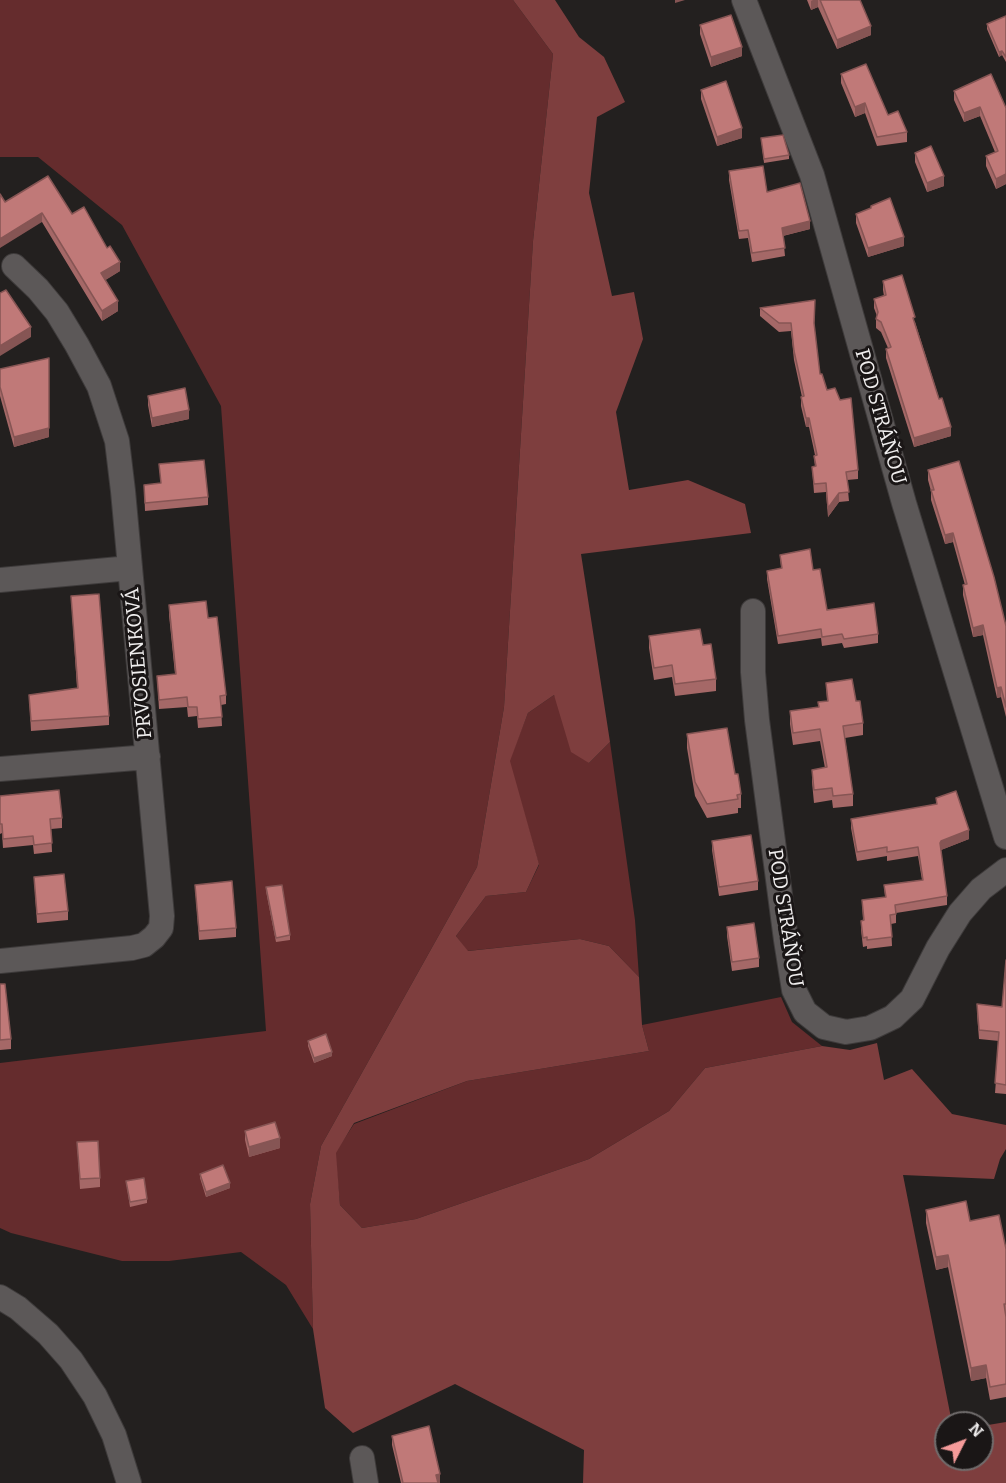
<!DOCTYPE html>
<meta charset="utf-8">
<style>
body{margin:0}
#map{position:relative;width:1006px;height:1483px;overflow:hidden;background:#23201f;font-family:Bitter,serif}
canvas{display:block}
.north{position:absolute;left:934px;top:1411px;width:60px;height:60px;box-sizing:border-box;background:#1a1616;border:2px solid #706c6c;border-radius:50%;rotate:48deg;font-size:16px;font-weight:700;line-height:24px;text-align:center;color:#f0eeee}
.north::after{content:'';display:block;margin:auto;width:21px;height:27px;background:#f59b9a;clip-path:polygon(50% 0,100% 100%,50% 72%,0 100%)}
</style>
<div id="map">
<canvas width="1006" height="1483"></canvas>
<div class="north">N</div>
</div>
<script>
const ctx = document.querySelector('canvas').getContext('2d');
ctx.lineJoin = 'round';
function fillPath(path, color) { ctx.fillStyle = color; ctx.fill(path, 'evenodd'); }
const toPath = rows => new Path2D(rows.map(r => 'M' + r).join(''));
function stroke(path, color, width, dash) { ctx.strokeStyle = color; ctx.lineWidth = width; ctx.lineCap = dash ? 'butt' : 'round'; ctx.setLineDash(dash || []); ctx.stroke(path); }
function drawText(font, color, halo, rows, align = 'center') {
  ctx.font = font + ' Bitter,serif'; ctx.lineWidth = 6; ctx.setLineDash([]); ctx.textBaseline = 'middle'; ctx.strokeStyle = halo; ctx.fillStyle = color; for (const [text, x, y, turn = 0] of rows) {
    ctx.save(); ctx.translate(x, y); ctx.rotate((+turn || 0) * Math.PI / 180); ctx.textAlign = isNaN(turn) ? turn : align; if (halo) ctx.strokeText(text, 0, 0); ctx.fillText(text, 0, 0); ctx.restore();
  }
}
const green = toPath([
 [0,0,513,0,553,54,533,241,504,707,477,867,321,1146,310,1204,313,1329,286,1285,241,1252,169,1261,122,1261,11,1233,0,1228,0,1063,266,1031,221,406,122,225,38,157,0,157],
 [554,695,589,763,610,742,635,920,639,977,609,946,580,939,467,951,456,936,486,896,526,892,539,865,509,761,528,713],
 [781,997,792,1022,822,1046,705,1068,669,1111,589,1159,416,1219,362,1228,340,1205,335,1153,354,1124,467,1081,649,1051,642,1025]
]);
const forest = toPath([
 [513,0,555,0,579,37,604,57,625,102,597,117,589,193,612,296,634,292,643,339,616,412,629,490,688,480,745,504,751,533,581,554,610,742,589,763,571,752,554,695,528,713,510,761,539,864,526,892,486,896,456,936,468,951,580,939,609,946,639,977,642,1025,649,1051,467,1081,354,1123,336,1153,340,1205,362,1228,416,1219,589,1159,669,1111,705,1068,822,1046,850,1050,877,1043,884,1080,912,1069,952,1114,1006,1125,1006,1149,1000,1159,994,1179,903,1175,952,1423,946,1423,946,1459,982,1459,982,1426,1006,1422,1006,1483,583,1483,584,1450,455,1384,353,1433,325,1408,313,1329,310,1204,321,1146,477,867,504,707,533,241,553,54]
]);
const street = toPath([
 [744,0,812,175,904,503,1006,837],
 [0,580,130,568],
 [753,611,753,672,757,720,786,940,794,990,805,1012,824,1027,846,1032,870,1028,893,1017,912,999,938,948,960,913,981,889,1006,870],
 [0,769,148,757],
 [0,961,132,948,144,945,154,937,161,928,162,916,123,491,117,441,99,386,77,345,57,312,38,289,14,266],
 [0,1297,18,1308,48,1334,71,1360,95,1396,114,1435,129,1483],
 [362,1458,366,1483]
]);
const wall = toPath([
 [807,0,860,0,871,35,837,49,818,7,811,10],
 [1006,16,1006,62,1002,55,999,57,987,29,987,24],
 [700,25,742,56,711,67,700,34],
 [841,74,907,132,907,142,877,146,865,113,855,117,841,83],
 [701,90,742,138,717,146,701,99],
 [954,91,1006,108,1006,184,996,189,986,166,986,156,995,152,980,116,964,122,954,100],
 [761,138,789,155,789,159,764,163],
 [915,153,944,186,927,192,915,162],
 [729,171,767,192,810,229,783,236,785,256,752,262,748,238,739,239,729,180],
 [5,202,72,214,120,271,105,280,118,311,102,321,42,222],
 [871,206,904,246,868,257,856,223,856,214,871,208],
 [883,281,915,322,951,436,914,447,886,358,886,349,888,348,881,332,876,328,876,319,877,316,874,308,874,299,884,296,883,290],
 [760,308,815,309,814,326,820,374,858,470,858,479,847,480,849,501,839,502,828,517,826,492,814,493,812,467,815,467,814,456,815,455,809,427,806,427,801,406,801,397,802,397,794,360,791,331,779,332,760,316],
 [0,369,49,437,14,447,0,396],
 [148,396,189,419,152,427,148,405],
 [159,464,208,497,208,505,145,511,144,485,161,483],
 [928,470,1006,626,1006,717,1001,697,997,698,983,635,973,637,963,595,963,585,965,585,953,542,945,544,931,500,931,491,928,480],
 [780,555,813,570,827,610,878,634,878,643,844,648,842,643,822,646,821,638,778,644,767,579,767,571,781,568],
 [71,596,109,716,109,725,31,731,29,695,77,688],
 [169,605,208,618,226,695,226,704,221,705,222,726,198,728,197,716,188,717,187,707,159,709,157,676,175,674,169,615],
 [649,636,703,645,716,679,716,691,675,696,672,677,654,680,649,648],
 [826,683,856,701,863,723,863,735,845,738,853,794,853,806,833,808,832,800,814,803,812,782,812,770,825,768,820,741,793,745,790,724,790,711,818,708,818,702,827,701],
 [687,734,735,774,741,794,741,808,738,808,738,813,707,818,695,796,687,748],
 [0,796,62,818,62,828,51,829,52,852,34,854,33,845,3,848,2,833,0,834],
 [936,798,969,839,941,850,947,896,947,905,896,913,896,923,891,924,892,946,867,949,867,946,863,947,861,930,861,921,863,920,862,900,885,897,884,885,922,880,918,856,887,861,887,856,857,861,851,828,851,819,936,805],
 [712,841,758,881,758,890,719,896,712,850],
 [34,877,68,911,68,920,37,923],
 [195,885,236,928,236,937,199,940],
 [266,887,290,935,290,940,276,942,266,891],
 [727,927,759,958,759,967,732,971,727,936],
 [1006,960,1006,1094,995,1093,999,1041,979,1039,977,1013,977,1004,1002,1007],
 [0,984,11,1039,11,1049,0,1050],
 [308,1041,332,1056,314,1063,308,1046],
 [245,1131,280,1148,249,1157,245,1140],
 [77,1142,100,1178,100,1187,80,1189],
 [200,1174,230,1188,206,1197,200,1178],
 [126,1181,147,1199,147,1203,130,1207],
 [926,1210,970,1221,1006,1249,1006,1397,990,1400,986,1378,971,1381,948,1267,936,1270,926,1223],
 [392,1436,440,1483,401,1483,392,1445]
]);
const shadedWall = toPath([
 [675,0,685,0,675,3],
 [813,0,818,0,818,7,811,10,811,1],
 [871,26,871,35,837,49,837,40],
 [742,47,742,56,711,67,711,57],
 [1002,51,1002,55,999,57,999,52],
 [865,103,865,113,855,117,855,107],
 [980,107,980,116,964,122,964,113],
 [742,128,742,138,717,146,717,137],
 [1006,174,1006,184,996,189,996,179],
 [944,176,944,186,927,192,927,183],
 [42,213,42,222,0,248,0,239],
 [810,221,810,229,782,236,782,228],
 [904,237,904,246,868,257,868,248],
 [120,262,120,271,101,283,101,273],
 [118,301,118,311,102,321,102,311],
 [31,327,31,337,0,356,0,346],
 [189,410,189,419,152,427,152,418],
 [806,418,809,418,809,427,806,427],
 [951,427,951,436,914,447,914,438],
 [49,428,49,437,14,447,14,437],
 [839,493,839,502,828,517,828,508],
 [953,533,953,542,945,544,945,535],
 [983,625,983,635,973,637,973,628],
 [1001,687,1001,697,997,698,997,688],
 [969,830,969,839,941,850,940,843,941,841],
 [332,1052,332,1056,314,1063,314,1058],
 [280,1138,280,1148,249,1157,249,1147],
 [230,1183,230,1188,206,1197,206,1192],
 [948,1255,948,1267,936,1270,936,1257],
 [986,1365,986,1378,971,1381,971,1368],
 [440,1474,440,1483,436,1483,436,1475]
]);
const building = toPath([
 [820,0,860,0,871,26,837,40,820,0],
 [731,15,742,47,711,57,700,25,731,15],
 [1006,16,1006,57,1002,51,999,52,987,24,1006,16],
 [866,64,888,115,898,111,907,132,877,137,865,103,855,107,841,74,866,64],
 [991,74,1006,108,1006,174,996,179,986,156,998,151,980,107,964,113,954,91,991,74],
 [726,81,742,128,717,137,701,90,726,81],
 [783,135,789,155,764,159,761,138,783,135],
 [931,146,944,176,927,183,915,153,931,146],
 [763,166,767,192,800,183,810,221,782,228,785,248,752,253,748,230,739,231,729,171,763,166],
 [48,176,72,214,84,207,107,248,110,246,120,262,101,273,118,301,102,311,42,213,0,239,0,194,5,202,48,176],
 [890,198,904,237,868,248,856,214,871,208,871,206,890,198],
 [902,275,915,317,913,318,939,399,942,398,951,427,914,438,886,349,891,347,881,322,876,319,878,312,874,299,886,295,883,281,902,275],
 [6,290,31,327,0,346,0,293,6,290],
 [815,300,814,323,820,374,822,374,827,390,835,388,840,400,851,398,858,470,846,472,849,492,839,493,828,508,826,483,814,484,812,467,816,466,814,456,817,455,809,418,806,418,801,397,804,396,794,351,791,323,779,323,760,308,815,300],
 [49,358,49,428,14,437,0,387,0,369,49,358],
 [185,388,189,410,152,418,148,396,185,388],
 [204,460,208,497,145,503,144,485,161,483,159,464,204,460],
 [959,461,994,577,1006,626,1006,707,1001,687,997,688,983,625,973,628,963,585,967,584,953,533,945,535,931,490,934,490,928,470,959,461],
 [810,549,813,570,820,569,827,610,874,603,878,634,844,639,842,634,822,637,821,629,778,636,767,571,782,568,780,555,810,549],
 [99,594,109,716,31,721,29,695,78,688,71,596,99,594],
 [206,601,208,618,217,617,226,695,220,696,222,717,198,719,197,707,188,707,187,697,159,700,157,676,176,674,169,605,206,601],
 [700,629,703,645,711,644,716,679,675,684,672,665,654,668,649,636,700,629],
 [852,679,856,701,860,701,863,723,843,726,853,794,833,796,832,788,814,790,812,770,827,767,820,729,793,733,790,711,819,707,818,702,828,701,826,683,852,679],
 [727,728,735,774,738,774,741,794,737,795,738,799,707,804,695,782,687,734,727,728],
 [59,790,62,818,50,819,52,843,34,845,33,836,3,839,2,824,0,824,0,796,59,790],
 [956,791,969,830,941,841,940,843,947,896,895,905,896,914,890,915,892,937,867,940,867,937,863,938,861,921,864,920,862,900,886,897,884,885,923,880,918,847,887,852,887,847,857,852,851,819,937,804,936,798,956,791],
 [751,835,758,881,719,887,712,841,751,835],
 [64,874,68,911,37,914,34,877,64,874],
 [232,881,236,928,199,931,195,885,232,881],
 [282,885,290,935,276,938,266,887,282,885],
 [754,923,759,958,732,962,727,927,754,923],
 [1006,960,1006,1085,995,1083,999,1032,979,1030,977,1004,1002,1007,1006,960],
 [0,984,5,984,11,1039,0,1040,0,984],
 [326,1034,332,1052,314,1058,308,1041,326,1034],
 [275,1122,280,1138,249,1147,245,1131,275,1122],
 [98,1141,100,1178,80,1179,77,1142,98,1141],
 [223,1165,230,1183,206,1192,200,1174,223,1165],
 [144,1178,147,1199,130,1202,126,1181,144,1178],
 [966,1201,970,1221,999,1215,1006,1249,1006,1304,1004,1304,1006,1317,1006,1384,990,1387,986,1365,971,1368,948,1255,936,1257,926,1210,966,1201],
 [429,1426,440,1474,436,1475,438,1483,402,1483,403,1483,392,1436,429,1426]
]);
const streetNames = [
 ["POD STRÁŇOU",880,417,74],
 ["PRVOSIENKOVÁ",139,663,-95],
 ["POD STRÁŇOU",785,918,81]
];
fillPath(green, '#652c2d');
fillPath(forest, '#7e3e3e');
stroke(street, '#3e3b3b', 26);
stroke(street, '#5c5858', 24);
fillPath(wall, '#a56867');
fillPath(shadedWall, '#865554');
fillPath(building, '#c07978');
stroke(building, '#865554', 1.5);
drawText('20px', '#f0eeee', '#1a1616', streetNames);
</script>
